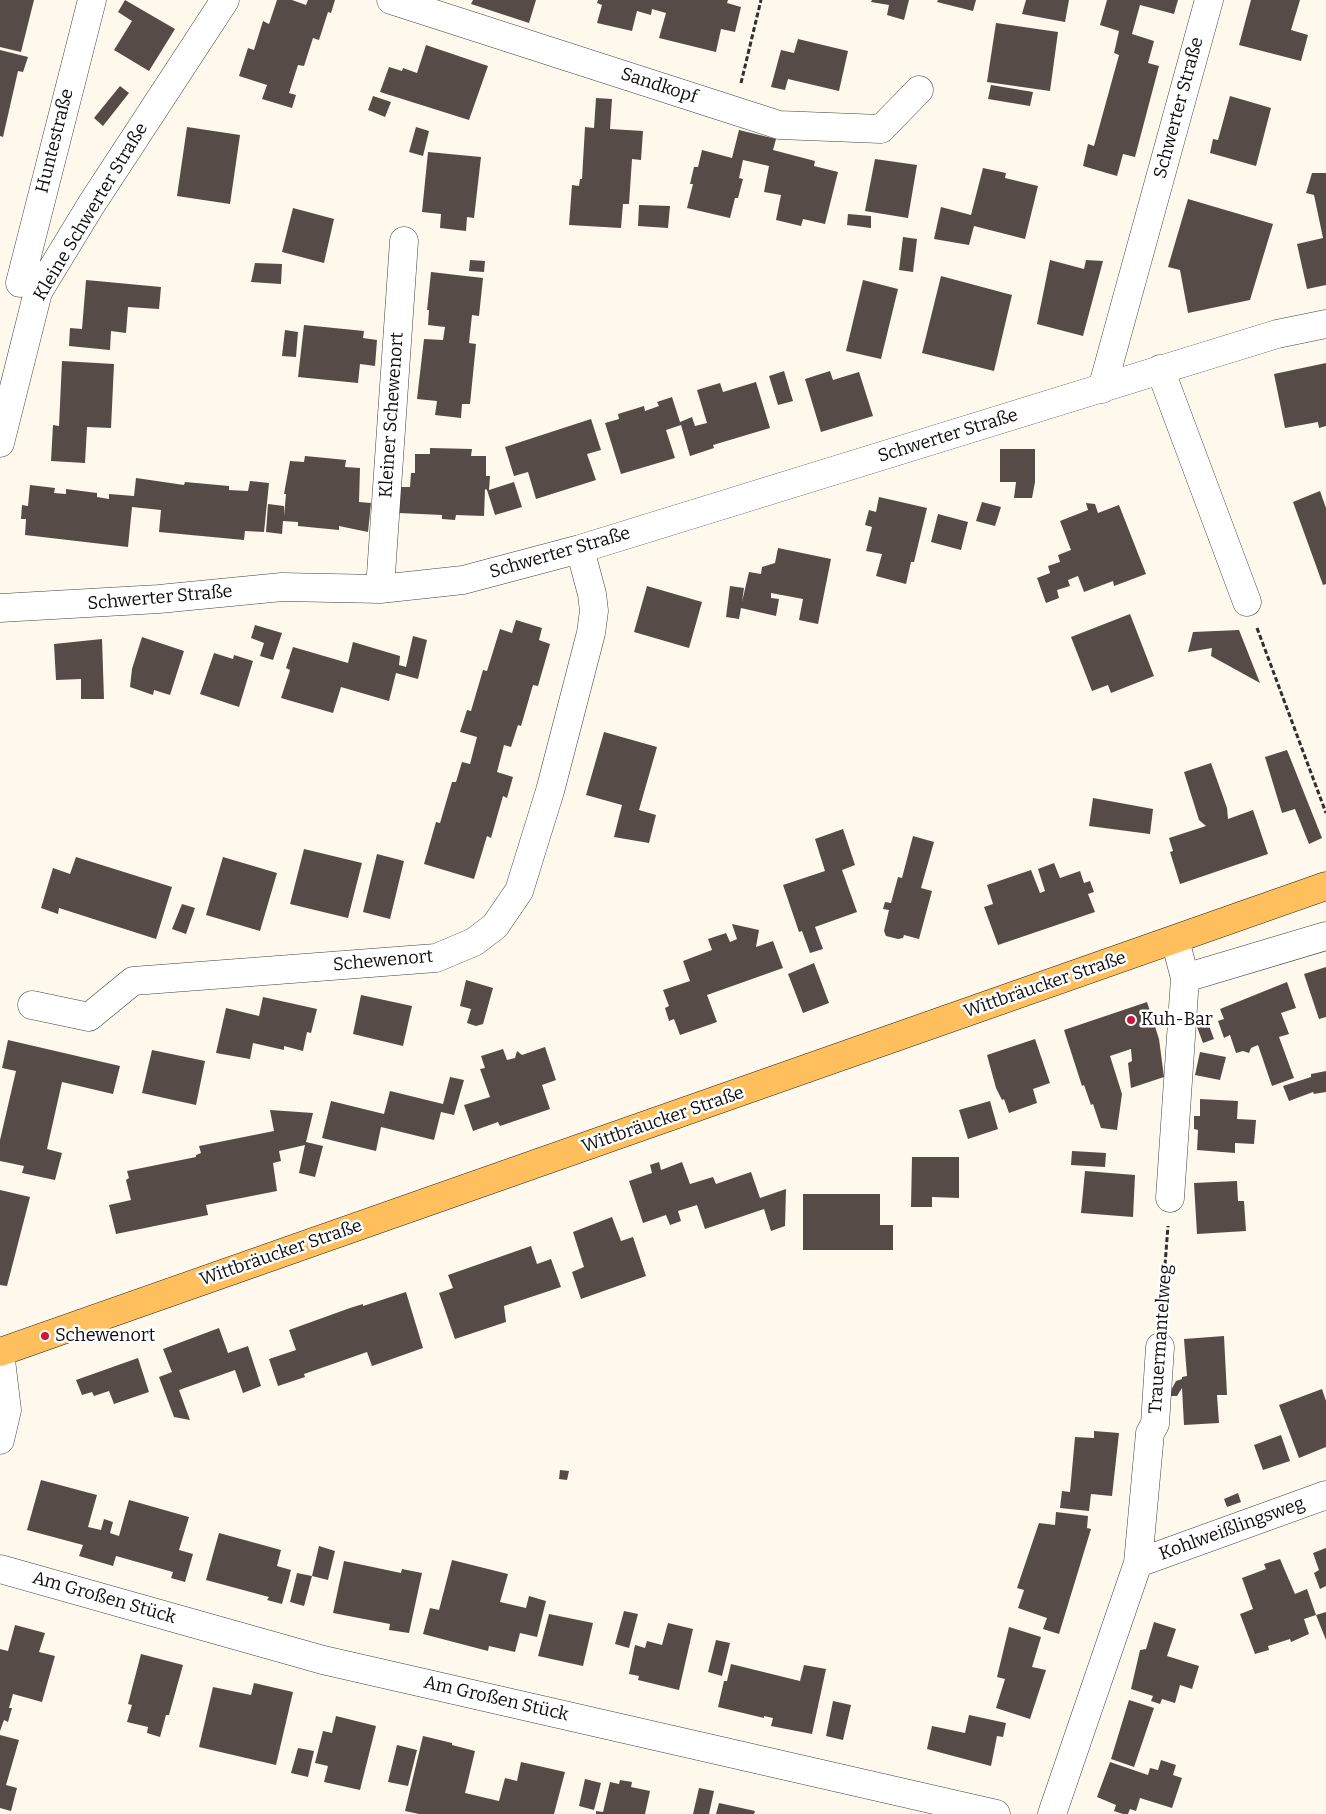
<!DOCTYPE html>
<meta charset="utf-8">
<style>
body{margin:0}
canvas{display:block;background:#fff9ed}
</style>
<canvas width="1326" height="1814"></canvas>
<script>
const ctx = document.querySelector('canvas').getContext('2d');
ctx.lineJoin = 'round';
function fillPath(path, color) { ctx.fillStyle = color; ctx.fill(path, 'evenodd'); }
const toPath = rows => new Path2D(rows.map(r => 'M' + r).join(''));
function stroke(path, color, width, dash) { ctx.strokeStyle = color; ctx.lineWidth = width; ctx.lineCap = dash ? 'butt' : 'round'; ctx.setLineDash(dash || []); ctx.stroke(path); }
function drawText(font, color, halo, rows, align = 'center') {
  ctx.font = font + ' Bitter,serif'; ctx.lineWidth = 5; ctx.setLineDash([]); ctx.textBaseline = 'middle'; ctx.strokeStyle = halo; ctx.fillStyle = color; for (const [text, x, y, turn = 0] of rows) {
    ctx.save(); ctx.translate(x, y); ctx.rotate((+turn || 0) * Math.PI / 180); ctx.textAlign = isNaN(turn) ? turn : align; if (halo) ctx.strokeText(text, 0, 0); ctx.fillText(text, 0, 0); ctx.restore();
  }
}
const building = toPath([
 [0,0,34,0,21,52,0,47],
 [125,0,175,29,149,71,114,50,132,21,118,12],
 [277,0,292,0,306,5,308,0,335,0,331,13,328,12,319,40,313,38,304,66,298,65,289,93,296,95,292,108,262,99,267,85,239,76,248,48,254,50,263,21,269,24],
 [473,0,536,0,529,23,471,4],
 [598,0,728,0,727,3,741,7,735,32,721,29,716,52,659,38,666,13,652,9,651,15,637,11,632,31,597,23,602,5,597,3],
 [872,0,909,0,904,20,887,15,889,5,871,2],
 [938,0,976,0,973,11,937,2],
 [1026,0,1069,0,1065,22,1022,14],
 [1107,0,1178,0,1174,14,1140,5,1132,34,1154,41,1148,63,1159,66,1135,157,1123,154,1117,176,1083,166,1088,144,1094,146,1119,55,1114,53,1119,31,1100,25],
 [1251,0,1300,0,1291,30,1308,35,1301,61,1239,45],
 [996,23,1058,32,1050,91,987,82],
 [798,39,848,51,839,91,788,79,785,90,771,87,781,50,794,53],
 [426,45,488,66,469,120,380,92,389,67,402,71,403,68,417,73],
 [0,50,28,57,23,72,18,71,3,137,0,136],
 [991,85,1033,92,1030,106,988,99],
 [120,86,129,93,103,126,94,118],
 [373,96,391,102,385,117,368,110],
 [1230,96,1271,108,1256,166,1210,153,1213,139,1218,140],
 [596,98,612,99,610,129,643,131,641,160,632,159,629,204,623,204,621,228,569,225,572,185,579,186,580,179,582,179,585,127,594,128],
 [187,127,240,135,230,204,177,196],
 [416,127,429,131,423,156,409,152],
 [739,130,776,139,773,150,815,161,814,166,838,172,825,224,803,219,801,226,776,220,781,195,764,192,769,166,743,160,739,178,743,179,738,198,735,198,730,218,687,208,693,184,690,184,694,167,698,167,702,150,732,158],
 [428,152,481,157,474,218,467,217,466,231,440,228,441,214,422,212],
 [875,159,917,165,908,218,865,211],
 [983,168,1006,173,1005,178,1038,186,1025,239,974,226,969,245,934,239,941,207,971,215],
 [1312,173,1326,173,1326,285,1307,289,1297,244,1323,238,1314,195,1306,193],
 [1188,199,1273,224,1250,300,1188,313,1180,270,1168,267],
 [639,205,670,206,668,228,638,226],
 [293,208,334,219,324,263,282,252],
 [848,214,871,216,871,228,847,225],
 [903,237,917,239,913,272,899,270],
 [470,260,485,261,484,272,469,271],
 [1050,260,1084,269,1086,260,1103,261,1083,336,1037,324],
 [255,263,282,264,281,284,251,282],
 [431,272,483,278,479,316,472,315,469,343,476,344,470,404,462,404,461,418,435,415,437,401,417,399,424,339,443,340,445,327,428,325,429,310,427,310],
 [941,276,1012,295,994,371,922,353],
 [86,280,161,287,159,309,128,307,126,333,111,331,110,350,69,346,70,328,82,329],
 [863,280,898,289,881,359,846,351],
 [304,325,364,331,363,338,377,340,375,366,360,364,358,383,298,377],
 [285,330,298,332,296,357,282,356],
 [62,361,114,364,111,428,87,427,85,463,51,461,53,425,59,426],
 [1326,363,1326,426,1319,428,1318,422,1285,428,1274,374],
 [784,371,793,401,778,405,769,376],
 [830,371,833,380,859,372,873,416,821,432,805,379],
 [756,382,770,428,713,445,714,448,690,456,681,425,666,430,675,458,621,474,605,423,619,419,618,414,644,406,645,411,659,406,657,402,672,397,680,422,692,417,695,426,707,423,697,390,720,383,723,392],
 [591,419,601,450,587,454,596,480,536,499,528,472,514,476,505,447],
 [430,448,472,449,471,456,486,456,486,476,490,476,489,490,514,482,522,507,495,515,487,490,485,489,484,516,456,515,455,520,442,519,442,515,399,513,400,487,410,487,411,473,415,473,415,454,430,454],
 [1000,449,1035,449,1035,482,1032,498,1014,498,1016,482,1000,482],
 [305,456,346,460,345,467,360,468,359,502,371,503,368,532,339,526,339,530,298,526,298,522,283,521,282,534,266,532,268,504,284,506,284,516,286,494,284,494,290,461,304,462],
 [136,478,184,485,185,482,229,486,229,490,248,491,250,481,269,483,264,532,245,531,244,540,159,532,161,510,132,507,128,547,25,535,26,519,21,519,22,505,28,506,30,485,55,488,54,493,66,494,66,489,97,493,97,497,109,499,109,494,134,496],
 [1320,491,1326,508,1326,584,1323,585,1293,502],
 [879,497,927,508,914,562,911,562,906,584,876,576,882,554,866,551,872,527,865,525,869,510,876,512],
 [982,502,1001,507,995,526,976,521],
 [1086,503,1095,504,1098,513,1119,505,1146,574,1114,586,1113,581,1084,592,1078,576,1068,580,1070,586,1057,590,1059,598,1046,603,1037,578,1050,573,1048,566,1060,562,1058,555,1071,550,1060,521,1088,510],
 [938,514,968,522,961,550,931,542],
 [778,548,831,559,818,624,799,620,803,599,771,593,771,598,779,599,776,616,741,608,739,619,726,617,730,586,744,588,742,602,749,572,761,574,762,567,775,563],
 [647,586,702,602,689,648,634,632],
 [1130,614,1154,676,1111,693,1108,685,1092,691,1071,637],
 [516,620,542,628,539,640,550,644,538,686,533,685,521,726,518,725,511,747,504,745,497,772,513,777,507,798,503,796,491,838,487,836,474,879,424,864,436,822,440,823,452,782,456,782,462,762,470,764,477,737,460,732,467,710,471,711,483,670,487,671,500,629,512,633],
 [255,625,282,633,273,660,260,656,264,643,251,638],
 [1239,630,1260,683,1211,656,1212,648,1188,652,1193,632],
 [413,636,427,640,418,679,396,673,389,701,341,687,333,713,281,698,290,670,286,668,293,647,348,663,353,642,400,656,399,665,406,667],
 [142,637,184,651,170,695,154,690,153,695,130,687,132,669],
 [102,639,104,699,81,699,81,679,56,680,54,644],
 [214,653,233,659,234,655,253,661,239,707,200,694],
 [604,732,657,747,639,810,656,815,649,843,614,837,622,805,586,795],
 [1287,750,1322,838,1309,844,1295,809,1282,813,1265,757],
 [1211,763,1227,808,1228,819,1253,810,1268,854,1180,884,1170,852,1173,851,1169,838,1206,826,1199,820,1184,772],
 [1093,798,1153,809,1150,834,1089,826],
 [843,829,855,865,842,870,857,912,815,927,823,949,810,953,802,931,799,932,783,885,825,871,815,839],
 [913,836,934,842,921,888,932,891,919,939,904,935,903,938,898,939,886,936,884,931,889,910,883,909,885,902,891,903,898,877,902,878],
 [304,849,362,863,348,918,290,904],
 [377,854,404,861,390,919,363,912],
 [76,857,172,887,156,939,59,908,58,914,41,908,53,868,70,874],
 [223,857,277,873,260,931,206,915],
 [1054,863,1060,878,1080,871,1084,883,1090,881,1094,892,1088,894,1095,912,998,945,984,907,993,904,987,885,1031,870,1040,893,1045,891,1038,869],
 [182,904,195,908,186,934,172,929],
 [732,924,759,930,756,947,773,941,783,968,707,995,717,1022,680,1035,674,1019,669,1021,665,1008,669,1006,663,990,690,981,683,961,712,950,708,939,726,933,730,942,737,939],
 [814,963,829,1003,803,1013,788,974],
 [1326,967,1326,1017,1319,1019,1304,974],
 [466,980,493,988,483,1024,476,1026,467,1023,471,1009,460,1006],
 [1287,982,1296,1008,1281,1013,1289,1034,1279,1037,1294,1078,1272,1086,1258,1045,1251,1048,1249,1053,1243,1051,1236,1053,1230,1035,1224,1038,1218,1021,1224,1019,1220,1009],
 [361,995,412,1006,403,1046,353,1034],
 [263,997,317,1009,311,1033,307,1032,303,1051,284,1046,284,1050,253,1043,250,1059,216,1053,226,1008,259,1016],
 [1147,1002,1159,1039,1164,1077,1131,1088,1128,1063,1132,1061,1131,1049,1110,1056,1122,1094,1117,1130,1101,1128,1093,1104,1091,1105,1084,1085,1082,1086,1064,1030],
 [1205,1015,1214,1039,1203,1043,1194,1019],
 [1035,1039,1050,1083,1033,1089,1037,1103,1009,1113,1004,1099,1002,1100,996,1088,987,1055],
 [8,1040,120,1066,113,1094,62,1082,47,1149,62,1153,55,1180,22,1173,24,1166,0,1161,0,1140,16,1071,2,1068],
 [545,1047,556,1080,542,1085,550,1109,500,1126,498,1122,473,1131,464,1105,490,1097,480,1069,485,1068,481,1056,503,1049,507,1060,515,1058,517,1051,522,1055],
 [152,1050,205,1061,196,1105,142,1093],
 [1200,1052,1226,1057,1220,1080,1195,1075],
 [1326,1071,1326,1092,1314,1094,1313,1092,1289,1101,1283,1086,1311,1077,1311,1074],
 [450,1077,464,1080,454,1115,441,1112,434,1140,381,1127,376,1151,322,1138,331,1101,384,1114,390,1091,443,1104],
 [1200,1099,1238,1101,1237,1119,1256,1120,1254,1144,1235,1143,1235,1153,1197,1150,1198,1130,1194,1129,1194,1116,1200,1116],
 [990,1101,998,1129,968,1139,959,1110],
 [270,1110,313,1113,306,1142,323,1146,315,1177,299,1173,305,1145,279,1151,281,1161,273,1163,277,1191,206,1205,208,1215,116,1234,109,1205,131,1200,126,1180,129,1178,127,1171,196,1157,196,1155,201,1153,199,1146,274,1131],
 [1072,1151,1106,1153,1105,1167,1071,1165],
 [912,1157,959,1157,959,1198,932,1197,932,1207,911,1207],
 [659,1162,661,1170,682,1162,690,1184,713,1177,716,1184,751,1172,760,1198,786,1189,785,1226,771,1231,764,1209,705,1229,697,1205,678,1211,681,1221,670,1225,666,1215,643,1223,629,1181,652,1173,650,1165],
 [1085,1171,1135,1175,1133,1217,1081,1213],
 [1237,1181,1238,1201,1244,1201,1246,1231,1197,1234,1194,1183],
 [0,1190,30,1197,7,1286,0,1285],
 [803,1194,880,1194,880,1225,893,1225,893,1250,803,1250],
 [612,1217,621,1241,633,1237,646,1276,581,1299,572,1272,584,1267,573,1232],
 [531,1246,537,1264,551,1259,561,1287,504,1306,506,1322,455,1339,439,1293,453,1288,448,1275],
 [406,1292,423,1348,372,1366,367,1352,304,1374,305,1377,278,1386,269,1359,296,1350,289,1330,350,1308,363,1304,363,1306],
 [219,1328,228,1353,248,1346,261,1386,243,1393,235,1370,179,1390,190,1420,174,1417,159,1377,172,1372,163,1349],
 [1224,1336,1227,1395,1217,1395,1219,1423,1184,1425,1182,1388,1177,1396,1168,1396,1176,1381,1182,1379,1182,1377,1187,1376,1184,1339],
 [138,1358,149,1392,114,1404,109,1391,94,1396,92,1392,82,1395,76,1380],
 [1322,1389,1326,1401,1326,1447,1299,1458,1279,1405],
 [1094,1431,1119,1433,1112,1496,1091,1494,1089,1511,1060,1508,1062,1491,1070,1492,1075,1437,1094,1438],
 [1281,1435,1290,1461,1263,1470,1254,1445],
 [560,1470,569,1471,567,1480,559,1479],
 [41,1480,97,1495,88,1527,101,1530,104,1519,113,1522,110,1533,119,1536,129,1500,189,1517,179,1550,193,1554,185,1582,171,1578,173,1572,116,1556,113,1566,79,1556,83,1545,27,1530],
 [1238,1493,1241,1502,1227,1507,1224,1499],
 [1056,1512,1088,1516,1087,1528,1091,1529,1059,1634,1043,1629,1047,1618,1018,1608,1024,1590,1017,1588,1039,1523,1055,1525],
 [219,1533,281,1550,277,1566,291,1570,282,1604,267,1600,269,1597,206,1580],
 [319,1546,335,1551,328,1580,312,1576],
 [1326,1548,1326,1586,1320,1589,1314,1573,1319,1570,1313,1553],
 [1280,1559,1295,1594,1307,1589,1316,1615,1326,1612,1326,1640,1316,1615,1304,1619,1309,1634,1291,1642,1290,1639,1268,1646,1269,1650,1255,1654,1240,1614,1253,1609,1242,1578,1266,1569,1264,1564],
 [452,1560,508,1574,500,1602,526,1608,529,1596,546,1601,537,1637,520,1633,515,1652,489,1646,488,1651,423,1634,430,1608,439,1610],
 [344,1561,401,1573,402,1569,422,1573,409,1633,389,1630,390,1624,333,1613],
 [297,1573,312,1576,304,1606,290,1602],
 [624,1611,638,1614,629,1648,615,1644],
 [549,1614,593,1623,583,1666,538,1656],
 [1154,1622,1176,1629,1167,1656,1199,1666,1192,1689,1180,1685,1175,1703,1162,1699,1160,1704,1151,1701,1153,1696,1131,1689,1140,1650,1146,1649],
 [668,1623,693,1629,679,1690,638,1680,639,1676,629,1674,635,1645,645,1648,647,1641,662,1645],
 [15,1625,45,1633,39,1652,55,1656,42,1702,13,1694,9,1708,12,1708,8,1722,4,1720,0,1731,0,1649,8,1651],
 [1009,1627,1041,1637,1032,1667,1046,1670,1030,1719,996,1708,1005,1679,997,1677],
 [716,1640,730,1643,722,1676,708,1672],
 [141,1654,183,1665,169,1715,166,1715,160,1737,147,1733,148,1727,127,1722,132,1705,128,1704],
 [731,1664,800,1681,804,1665,826,1669,812,1734,771,1726,773,1718,764,1716,764,1718,718,1707,724,1681,727,1681],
 [254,1683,293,1692,276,1765,199,1747,213,1687,251,1695],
 [1129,1700,1154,1708,1134,1767,1111,1759],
 [833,1701,851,1705,843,1740,826,1736],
 [969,1715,1006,1723,1003,1737,997,1736,991,1766,927,1749,932,1726,965,1733],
 [336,1716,376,1726,360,1790,324,1782,328,1766,315,1763,323,1731,332,1733],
 [0,1735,19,1740,6,1785,17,1788,11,1811,0,1808],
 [423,1736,452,1743,452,1745,475,1751,465,1793,499,1801,505,1778,517,1781,521,1762,565,1772,554,1814,419,1814,405,1811],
 [397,1745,417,1750,408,1786,388,1782],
 [298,1748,314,1751,308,1777,291,1773],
 [1161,1760,1176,1765,1173,1775,1182,1778,1172,1808,1140,1798,1136,1811,1130,1809,1128,1814,1123,1814,1114,1811,1116,1805,1097,1797,1110,1762,1148,1775,1150,1768,1158,1770],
 [585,1779,601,1783,594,1810,579,1806],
 [620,1780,632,1782,631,1787,650,1791,645,1814,596,1814,596,1811,603,1812,610,1782,619,1784],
 [699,1788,714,1791,709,1814,693,1814],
 [719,1803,755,1811,754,1814,716,1814]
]);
const path = toPath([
 [741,83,761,0],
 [1257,628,1326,813],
 [1161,1317,1168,1226]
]);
const minor = toPath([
 [391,0,779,125,881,129,919,90],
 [20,283,92,0],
 [1160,369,1247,602],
 [1102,389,1209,0],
 [0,443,38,292,91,205,225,0],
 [380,589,404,241],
 [0,608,159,599,282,587,380,589,463,580,580,549,1277,334,1326,324],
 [1185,978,1326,936],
 [32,1005,89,1017,133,981,436,958,474,942,495,926,519,891,550,791,591,633,594,611,592,594,580,549],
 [1170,1198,1185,978,1175,940],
 [0,1440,7,1410,0,1352],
 [1138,1563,1326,1495],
 [0,1569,323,1660,996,1814],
 [1052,1814,1138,1563,1150,1433,1155,1424,1160,1347]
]);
const major = toPath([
 [0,1352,1326,886]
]);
const markers = [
 [1131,1020,5,"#ca173b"],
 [45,1336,5,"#ca173b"]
];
const streetNames = [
 ["Sandkopf",659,86,18],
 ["Schwerter Straße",1179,108,-75],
 ["Huntestraße",55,141,-76],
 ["Kleine Schwerter Straße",91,212,-59],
 ["Kleiner Schewenort",392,415,-86],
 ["Schwerter Straße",948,436,-17],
 ["Schwerter Straße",560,553,-16],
 ["Schwerter Straße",160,598,-5],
 ["Schewenort",383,961,-5],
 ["Wittbräucker Straße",1045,985,-19],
 ["Wittbräucker Straße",663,1120,-19],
 ["Wittbräucker Straße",281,1253,-19],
 ["Trauermantelweg",1161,1339,-86],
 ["Kohlweißlingsweg",1232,1529,-20],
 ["Am Großen Stück",104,1598,16],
 ["Am Großen Stück",496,1699,13]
];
const poiNames = [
 ["Kuh-Bar",1141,1020],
 ["Schewenort",55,1336]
];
fillPath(building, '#574b48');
stroke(minor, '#404040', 29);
stroke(major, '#1e1e1e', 29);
stroke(path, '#2f2f2f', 3, [5, 2.5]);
stroke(minor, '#fff', 28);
stroke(major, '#ffbf5d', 28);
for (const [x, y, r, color] of markers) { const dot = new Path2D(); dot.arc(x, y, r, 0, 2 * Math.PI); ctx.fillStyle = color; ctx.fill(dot); stroke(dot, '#fff', 2); }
drawText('18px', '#0d0d0d', '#fff', streetNames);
drawText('18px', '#0d0d0d', '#fff', poiNames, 'left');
</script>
